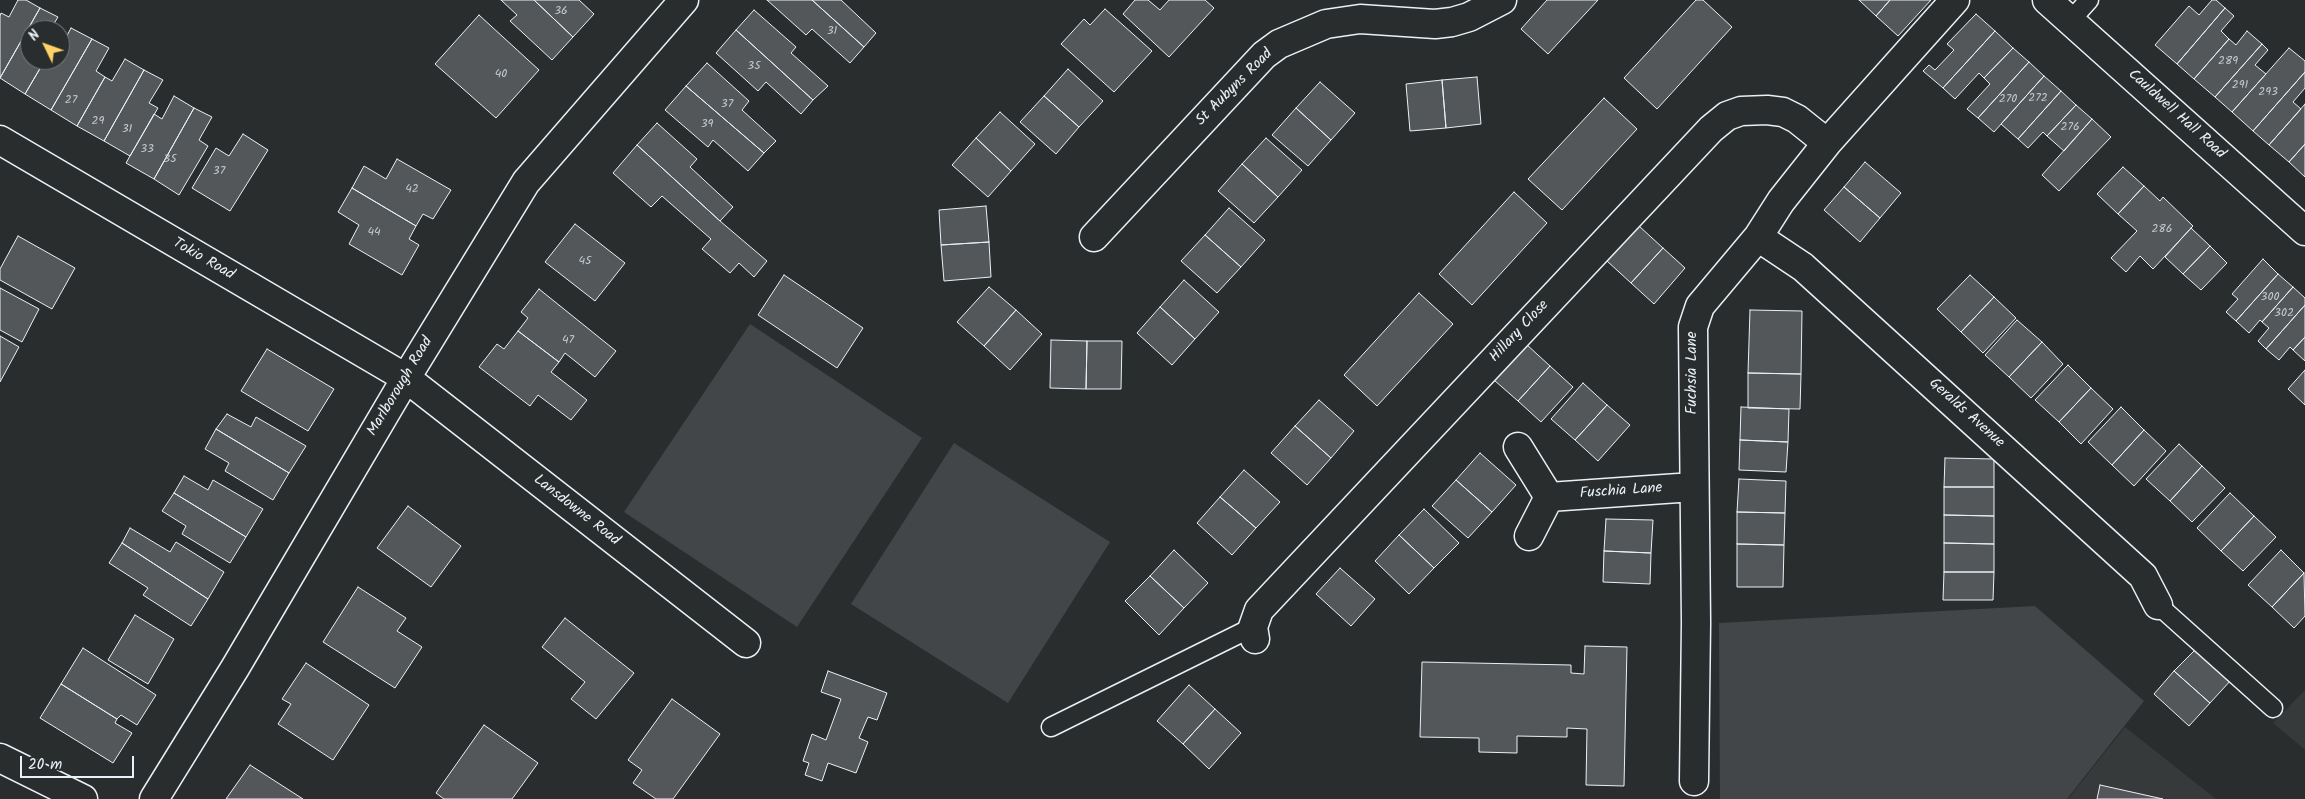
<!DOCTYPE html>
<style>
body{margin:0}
#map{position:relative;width:2305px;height:799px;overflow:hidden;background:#2a2d2e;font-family:Kalam,sans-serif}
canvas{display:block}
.north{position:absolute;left:20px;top:20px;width:50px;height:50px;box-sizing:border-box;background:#2a2d2e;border:1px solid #767b7f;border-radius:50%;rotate:312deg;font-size:14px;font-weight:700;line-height:20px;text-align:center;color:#e8f1f8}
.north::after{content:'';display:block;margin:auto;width:18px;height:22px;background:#ffd166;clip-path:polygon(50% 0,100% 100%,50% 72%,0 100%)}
.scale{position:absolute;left:20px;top:756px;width:114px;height:22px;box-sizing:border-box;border:2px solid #e8f1f8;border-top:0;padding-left:6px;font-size:15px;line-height:18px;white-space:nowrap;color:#e8f1f8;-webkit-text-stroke:4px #2a2d2e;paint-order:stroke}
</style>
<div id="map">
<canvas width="2305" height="799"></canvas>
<div class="north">N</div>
<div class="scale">20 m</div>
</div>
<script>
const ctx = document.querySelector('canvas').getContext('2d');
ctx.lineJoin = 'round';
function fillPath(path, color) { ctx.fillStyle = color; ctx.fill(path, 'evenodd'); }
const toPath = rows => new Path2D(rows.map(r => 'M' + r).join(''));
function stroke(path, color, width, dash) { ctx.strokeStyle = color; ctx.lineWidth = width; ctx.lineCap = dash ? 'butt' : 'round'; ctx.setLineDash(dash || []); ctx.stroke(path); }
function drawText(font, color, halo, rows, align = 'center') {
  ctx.font = font + ' Kalam,sans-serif'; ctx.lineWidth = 4; ctx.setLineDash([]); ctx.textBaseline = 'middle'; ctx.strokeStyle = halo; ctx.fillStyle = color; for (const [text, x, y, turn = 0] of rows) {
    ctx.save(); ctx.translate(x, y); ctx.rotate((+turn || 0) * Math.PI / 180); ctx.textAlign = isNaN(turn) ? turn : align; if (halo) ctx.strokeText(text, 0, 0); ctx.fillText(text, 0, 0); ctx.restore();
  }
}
const built = toPath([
 [2305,690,2305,750,2273,723],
 [2125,727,2216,799,2068,799]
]);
const green = toPath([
 [750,324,922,438,797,627,624,512],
 [954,443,1110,542,1008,703,851,604],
 [2035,606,2144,701,2067,799,1720,799,1719,623]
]);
const building = toPath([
 [18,0,26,0,40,8,0,78,0,16,1,13,9,17,18,0],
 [501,0,534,0,573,37,552,60,510,21,517,15,501,0],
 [534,0,579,0,594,14,573,37,534,0],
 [767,0,812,0,864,47,850,63,812,29,806,35,767,0],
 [812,0,841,0,876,33,864,47,812,0],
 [1135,0,1148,0,1160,10,1169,0,1205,0,1214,8,1169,57,1123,14,1135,0],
 [1547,0,1598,0,1548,54,1521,29,1547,0],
 [1696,0,1703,0,1732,27,1657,109,1624,78,1696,0],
 [1859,0,1890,0,1876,16,1859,0],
 [1890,0,1931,0,1898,36,1876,16,1890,0],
 [2212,0,2216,0,2225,8,2177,64,2155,45,2189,6,2199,15,2212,0],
 [40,8,58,17,50,30,30,30,30,60,45,60,25,94,0,78,40,8],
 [2225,8,2234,16,2221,31,2229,39,2194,79,2177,64,2225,8],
 [1105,9,1152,51,1114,92,1061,44,1084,19,1090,25,1105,9],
 [754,10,796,47,791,53,828,86,813,100,736,30,754,10],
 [1976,14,1995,31,1943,88,1923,71,1929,65,1935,70,1954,50,1947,44,1976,14],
 [479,15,539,70,496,118,435,64,479,15],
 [71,28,92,39,51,110,25,94,45,60,60,60,60,49,71,28],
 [736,30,813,100,801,114,766,82,758,91,716,53,736,30],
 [1995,31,2013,48,1984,78,1979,73,1955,99,1943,88,1995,31],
 [2247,31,2262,44,2215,97,2194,79,2229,39,2236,45,2247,31],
 [92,39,109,48,96,71,105,77,77,126,51,110,92,39],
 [2262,44,2268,50,2255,65,2266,74,2232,112,2215,97,2262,44],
 [2013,48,2029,62,1978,118,1967,109,1990,84,1984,78,2013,48],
 [2289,48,2305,61,2305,72,2253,131,2232,112,2289,48],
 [125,59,144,70,104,141,77,126,105,77,112,81,125,59],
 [2029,62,2044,76,1994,132,1978,118,2029,62],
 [707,63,749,101,742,110,776,141,764,153,686,86,707,63],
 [1068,69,1103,101,1079,127,1044,96,1068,69],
 [144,70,163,80,149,103,158,108,130,156,104,141,144,70],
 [2305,72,2305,88,2293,102,2301,109,2269,145,2253,131,2305,72],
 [2044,76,2061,91,2018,139,2001,124,2044,76],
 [1477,77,1481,124,1446,128,1442,80,1477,77],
 [1442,80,1446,128,1410,131,1406,84,1442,80],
 [1320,82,1355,113,1331,140,1296,108,1320,82],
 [686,86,764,153,748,171,713,140,708,147,665,110,686,86],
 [2061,91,2076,105,2047,136,2043,132,2028,148,2018,139,2061,91],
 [174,96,194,108,154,179,126,163,154,114,162,119,174,96],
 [1044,96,1079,127,1056,154,1020,122,1044,96],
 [1604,98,1637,129,1562,210,1528,179,1604,98],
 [2305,104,2305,144,2289,162,2269,145,2305,104],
 [2076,105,2092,119,2064,151,2047,136,2076,105],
 [194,108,212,117,199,140,208,146,179,195,154,179,194,108],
 [1296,108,1331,140,1308,166,1272,135,1296,108],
 [1000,112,1035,144,1011,171,976,138,1000,112],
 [2092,119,2111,137,2059,191,2042,175,2092,119],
 [657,123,697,159,690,167,733,207,720,221,637,145,657,123],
 [243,134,268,150,230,211,192,188,216,148,229,156,243,134],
 [976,138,1011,171,988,197,952,165,976,138],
 [1266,138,1302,170,1278,197,1242,164,1266,138],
 [2305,144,2305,177,2289,162,2305,144],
 [637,145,720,221,767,261,754,277,739,263,730,273,702,249,711,239,662,196,651,207,613,173,637,145],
 [397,159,451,190,433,219,423,214,416,226,352,188,364,166,386,179,397,159],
 [1865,162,1901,193,1880,218,1844,187,1865,162],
 [1242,164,1278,197,1254,223,1218,191,1242,164],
 [2123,167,2144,186,2118,214,2097,194,2123,167],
 [2144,186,2160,201,2163,197,2193,226,2153,269,2140,256,2126,272,2111,258,2137,231,2118,214,2144,186],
 [1844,187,1880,218,1860,242,1824,210,1844,187],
 [352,188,416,226,409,239,419,245,402,275,349,244,359,225,338,212,352,188],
 [1514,192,1547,223,1472,305,1439,274,1514,192],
 [986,206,989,242,941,245,939,210,986,206],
 [1229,208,1265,240,1241,267,1205,235,1229,208],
 [575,224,625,263,595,301,545,262,575,224],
 [1639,226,1663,248,1631,283,1607,261,1639,226],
 [2191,228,2210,246,2183,274,2165,257,2191,228],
 [1205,235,1241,267,1217,293,1181,261,1205,235],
 [18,236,75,268,52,309,0,280,0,269,18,236],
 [989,242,991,277,944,281,941,245,989,242],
 [2210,246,2227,263,2201,290,2183,274,2210,246],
 [1663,248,1685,268,1654,304,1631,283,1663,248],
 [2263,259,2278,274,2236,321,2226,312,2238,299,2232,294,2263,259],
 [2278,274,2293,287,2262,322,2260,320,2249,333,2236,321,2278,274],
 [784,275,863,328,837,368,758,315,784,275],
 [1970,275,1994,297,1961,332,1937,309,1970,275],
 [1184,280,1219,312,1195,339,1160,307,1184,280],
 [989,287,1016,310,984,346,957,322,989,287],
 [2293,287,2305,298,2305,305,2266,349,2258,341,2269,328,2262,322,2293,287],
 [0,288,39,309,22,342,0,330,0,288],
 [539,289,616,351,595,377,565,353,559,362,518,331,528,318,521,312,539,289],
 [1419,293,1453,324,1377,406,1344,375,1419,293],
 [1994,297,2016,318,1983,353,1961,332,1994,297],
 [2305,305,2305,337,2293,350,2290,347,2279,360,2266,349,2305,305],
 [1160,307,1195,339,1172,365,1137,333,1160,307],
 [1016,310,1042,334,1010,370,984,346,1016,310],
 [1750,310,1802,311,1801,374,1748,373,1750,310],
 [2017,320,2042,342,2009,377,1985,355,2017,320],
 [518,331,559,362,551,372,587,400,571,420,538,395,530,406,479,367,497,344,504,349,518,331],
 [0,336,19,347,0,382,0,336],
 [2305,337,2305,361,2293,350,2305,337],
 [1051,340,1087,341,1086,389,1050,388,1051,340],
 [1087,341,1122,341,1121,389,1086,389,1087,341],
 [2042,342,2063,364,2031,398,2009,377,2042,342],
 [1526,344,1550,366,1518,401,1494,380,1526,344],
 [267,349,334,389,308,431,241,391,267,349],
 [2068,365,2091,388,2059,422,2035,400,2068,365],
 [1550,366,1573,387,1541,422,1518,401,1550,366],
 [2305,370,2305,405,2288,389,2305,370],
 [1748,373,1801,374,1800,409,1748,408,1748,373],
 [1583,383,1607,405,1575,440,1551,419,1583,383],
 [2091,388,2113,409,2081,444,2059,422,2091,388],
 [1319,400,1354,431,1331,458,1295,426,1319,400],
 [1607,405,1630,425,1598,461,1575,440,1607,405],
 [1741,407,1789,409,1788,442,1740,440,1741,407],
 [2121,407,2144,430,2112,465,2088,442,2121,407],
 [227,414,251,427,256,417,306,446,289,473,216,429,227,414],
 [1295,426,1331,458,1307,485,1271,453,1295,426],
 [216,429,289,473,273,500,225,471,229,463,205,449,216,429],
 [2144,430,2166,451,2134,486,2112,465,2144,430],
 [1740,440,1788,442,1786,472,1739,470,1740,440],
 [2179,444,2202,466,2170,501,2146,479,2179,444],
 [1480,453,1516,485,1492,512,1456,480,1480,453],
 [1945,458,1994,459,1994,487,1944,487,1945,458],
 [2202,466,2225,488,2192,522,2170,501,2202,466],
 [1244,470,1280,502,1256,528,1220,497,1244,470],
 [184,476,208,490,213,480,263,509,246,537,174,493,184,476],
 [1739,479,1786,481,1785,513,1737,512,1739,479],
 [1456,480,1492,512,1468,538,1432,506,1456,480],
 [1944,487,1994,487,1994,516,1944,515,1944,487],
 [174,493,246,537,230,563,182,534,186,526,162,511,174,493],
 [2230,493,2254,516,2221,551,2197,528,2230,493],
 [1220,497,1256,528,1232,555,1197,523,1220,497],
 [408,506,461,546,431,587,377,548,408,506],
 [1424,509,1459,543,1434,568,1399,535,1424,509],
 [1737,512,1785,513,1784,545,1737,544,1737,512],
 [1944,515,1994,516,1994,544,1944,543,1944,515],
 [2254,516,2276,537,2243,571,2221,551,2254,516],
 [1606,519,1653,520,1651,553,1604,551,1606,519],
 [130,528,170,552,176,542,224,572,208,599,122,543,130,528],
 [1399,535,1434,568,1409,594,1375,561,1399,535],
 [122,543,208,599,191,626,143,595,148,588,109,563,122,543],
 [1944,543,1994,544,1994,572,1944,572,1944,543],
 [1737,544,1784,545,1783,587,1737,587,1737,544],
 [1174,550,1208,583,1184,608,1150,576,1174,550],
 [2281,550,2304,573,2272,607,2248,585,2281,550],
 [1604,551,1651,553,1650,584,1603,582,1604,551],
 [1340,568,1375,599,1351,626,1316,594,1340,568],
 [1944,572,1994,572,1993,600,1943,600,1944,572],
 [2304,573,2305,616,2294,628,2272,607,2304,573],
 [1150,576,1184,608,1159,635,1125,601,1150,576],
 [358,587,406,618,397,631,422,647,395,688,323,642,358,587],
 [135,615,174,639,148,684,108,660,135,615],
 [565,618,634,673,596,719,571,699,585,682,542,647,565,618],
 [1585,646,1627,647,1624,786,1586,785,1587,729,1567,728,1567,737,1517,736,1517,753,1479,752,1479,738,1420,737,1422,662,1571,665,1571,673,1584,674,1585,646],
 [83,648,156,695,137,725,121,715,117,719,61,684,83,648],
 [2197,648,2232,679,2210,703,2174,671,2197,648],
 [306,663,369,705,333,760,278,724,291,704,282,699,306,663],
 [828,671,887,693,877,720,868,717,859,738,868,742,856,773,828,763,822,781,805,775,809,763,803,761,812,734,826,740,841,699,821,692,828,671],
 [2174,671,2210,703,2189,726,2154,694,2174,671],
 [61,684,117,719,115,723,132,733,113,763,40,718,61,684],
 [1189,685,1215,709,1183,744,1157,721,1189,685],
 [672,699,720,734,673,799,656,799,633,783,642,770,628,760,672,699],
 [1215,709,1241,733,1209,769,1183,744,1215,709],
 [484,725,538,763,512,799,444,799,436,793,484,725],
 [250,765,303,799,226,799,250,765],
 [2100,785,2163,799,2097,799,2100,785]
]);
const service = toPath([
 [2071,20,2089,0],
 [2158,605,2273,708],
 [1051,727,1253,627]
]);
const minor = toPath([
 [0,140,406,378,746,643],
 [1094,237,1264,55,1279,44,1326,24,1360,19,1435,24,1452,22,1469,17,1502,0],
 [1758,237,1803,267,2143,576,2158,605],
 [1518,447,1549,497,1529,536],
 [1549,497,1693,487],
 [1255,639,1253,627,1259,610,1711,129,1727,116,1741,111,1767,110,1783,112,1797,119,1827,143],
 [0,758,83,799],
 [1694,781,1696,623,1693,327,1700,306,1758,237,1781,201,1827,143,1955,0],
 [154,799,235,668,406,378,526,182,684,0]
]);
const tertiary = toPath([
 [2047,0,2305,231]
]);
const numberNames = [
 ["36",561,12],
 ["31",832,32],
 ["289",2228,62],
 ["35",754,67],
 ["40",501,75],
 ["291",2240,86],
 ["293",2268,93],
 ["272",2038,99],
 ["270",2008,100],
 ["27",71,101],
 ["37",727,105],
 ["29",98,122],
 ["39",707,125],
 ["276",2070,128],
 ["31",127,130],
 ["33",147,150],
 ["35",170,160],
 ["37",219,172],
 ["42",412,190],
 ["286",2162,230],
 ["44",374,233],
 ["45",585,262],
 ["300",2270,298],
 ["302",2284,314],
 ["47",568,341]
];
const streetNames = [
 ["St Aubyns Road",1235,88,-45],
 ["Cauldwell Hall Road",2176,115,42],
 ["Tokio Road",203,260,30],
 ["Hillary Close",1520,332,-47],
 ["Fuchsia Lane",1693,373,-90],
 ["Marlborough Road",401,387,-59],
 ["Geralds Avenue",1966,414,42],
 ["Fuschia Lane",1621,492,-4],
 ["Lansdowne Road",576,511,38]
];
fillPath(built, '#363a3b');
fillPath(green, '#424648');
fillPath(building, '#535759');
stroke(building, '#e8f1f8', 1);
stroke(service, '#e8f1f8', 21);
stroke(minor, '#e8f1f8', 31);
stroke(tertiary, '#e8f1f8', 31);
stroke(service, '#2a2d2e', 18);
stroke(minor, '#2a2d2e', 28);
stroke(tertiary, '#2a2d2e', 28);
drawText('12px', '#c3cad0', null, numberNames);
drawText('15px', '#e8f1f8', '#2a2d2e', streetNames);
</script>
